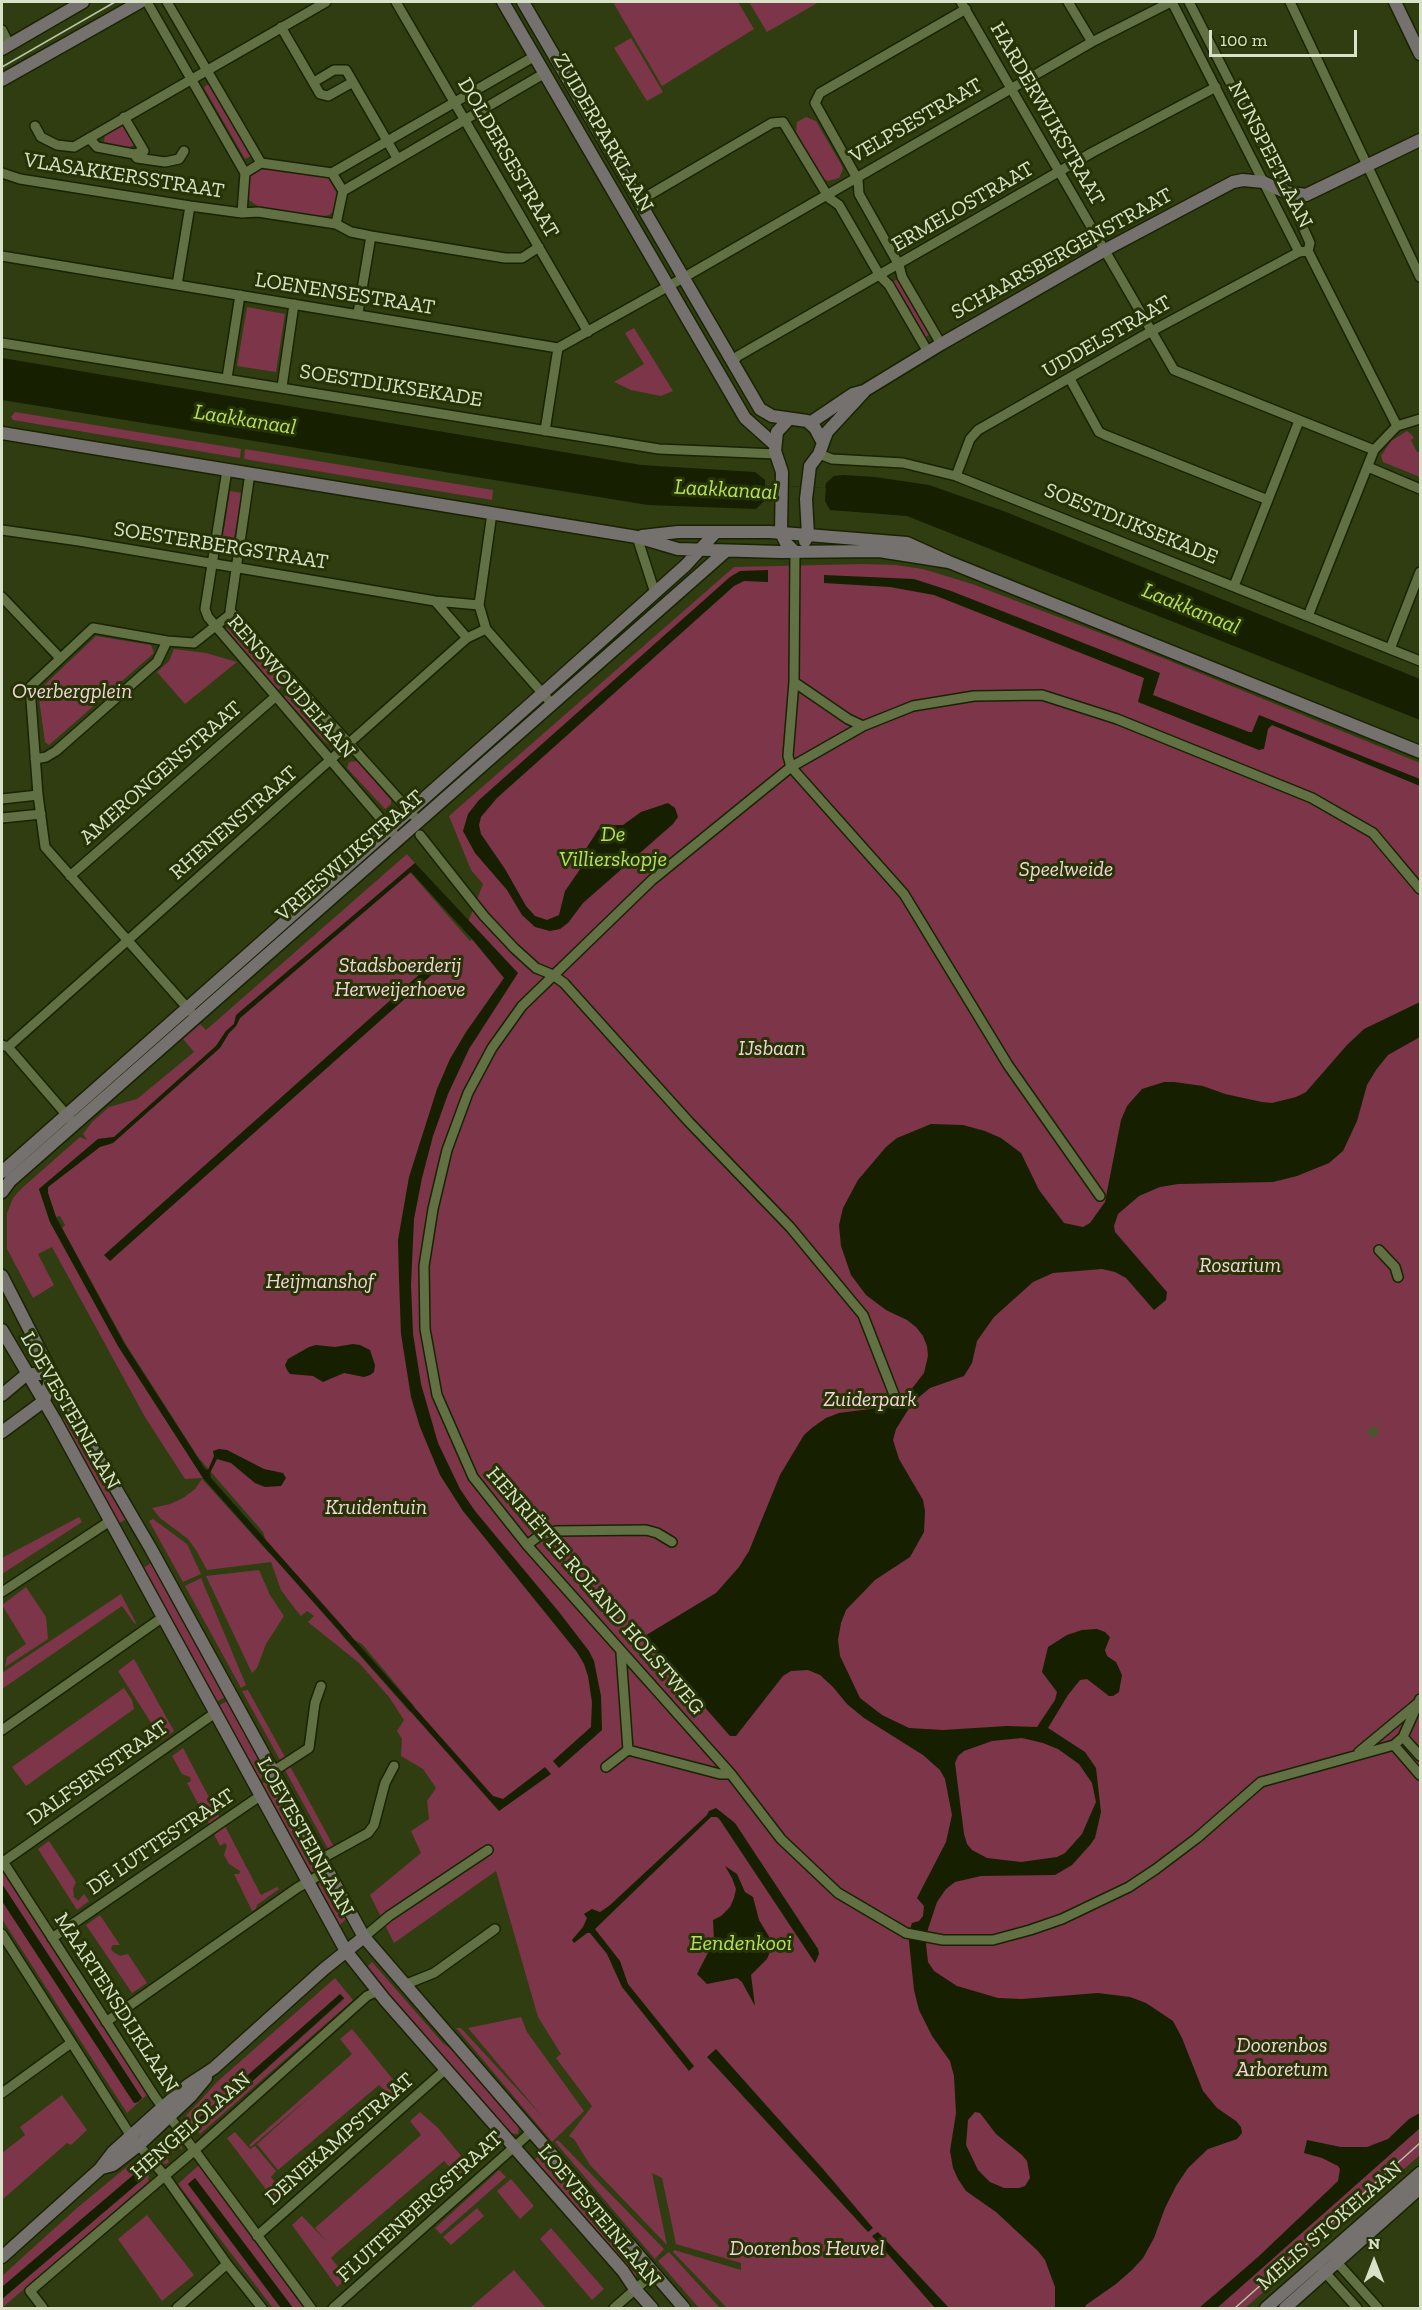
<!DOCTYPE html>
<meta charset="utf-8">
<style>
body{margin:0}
#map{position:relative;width:1422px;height:2310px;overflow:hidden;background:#303d11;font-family:"Zilla Slab",serif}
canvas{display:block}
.frame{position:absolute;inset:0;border:3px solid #d8e2c9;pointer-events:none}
.north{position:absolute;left:1344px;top:2232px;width:60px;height:60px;-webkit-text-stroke:4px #263305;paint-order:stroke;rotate:0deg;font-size:16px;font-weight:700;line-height:24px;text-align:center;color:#d8e2c9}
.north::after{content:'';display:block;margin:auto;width:21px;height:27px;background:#d8e2c9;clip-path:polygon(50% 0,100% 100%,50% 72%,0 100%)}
.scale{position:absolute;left:1209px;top:30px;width:148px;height:27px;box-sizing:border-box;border:3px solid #d8e2c9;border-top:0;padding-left:8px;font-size:18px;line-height:21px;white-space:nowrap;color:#d8e2c9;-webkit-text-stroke:4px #263305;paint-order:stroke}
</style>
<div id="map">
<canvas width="1422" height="2310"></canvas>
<div class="frame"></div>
<div class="north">N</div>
<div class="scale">100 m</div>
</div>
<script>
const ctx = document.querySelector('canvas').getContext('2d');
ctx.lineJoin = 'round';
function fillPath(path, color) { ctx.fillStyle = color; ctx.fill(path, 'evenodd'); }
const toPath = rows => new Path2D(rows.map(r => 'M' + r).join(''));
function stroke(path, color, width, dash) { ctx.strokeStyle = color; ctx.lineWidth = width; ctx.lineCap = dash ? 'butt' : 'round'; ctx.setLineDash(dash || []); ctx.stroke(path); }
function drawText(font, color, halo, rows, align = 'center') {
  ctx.font = font + ' "Zilla Slab",serif'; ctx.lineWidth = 6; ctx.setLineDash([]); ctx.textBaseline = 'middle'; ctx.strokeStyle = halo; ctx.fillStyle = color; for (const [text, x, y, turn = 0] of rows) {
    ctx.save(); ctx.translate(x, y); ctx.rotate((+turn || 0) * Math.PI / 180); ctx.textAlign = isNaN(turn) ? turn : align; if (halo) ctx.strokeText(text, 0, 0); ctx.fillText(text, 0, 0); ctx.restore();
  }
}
const green = toPath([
 [613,2,738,2,754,29,662,86],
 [749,2,819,2,767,32],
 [631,38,663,92,647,101,614,48],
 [206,85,210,85,251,156,245,159,204,88],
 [806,117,816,121,841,164,843,169,839,178,828,181,824,179,796,132,797,122],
 [122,124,124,125,134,141,134,145,127,148,120,148,120,145,118,147,106,145,104,142,105,134],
 [268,167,328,176,341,191,335,210,329,215,318,217,261,208,250,201,247,194,248,184,251,174,258,169],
 [899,278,931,334,924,338,891,283],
 [247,307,285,314,276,372,237,366],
 [634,328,673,391,661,396,631,390,614,382,644,364,625,333],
 [15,412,241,449,240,458,13,420,11,417],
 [1407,431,1412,435,1414,438,1411,440,1417,452,1420,452,1420,477,1383,462,1381,456,1391,441],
 [245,449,493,490,492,500,244,459],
 [230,491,242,493,232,549,229,553,224,552,221,547],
 [863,564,896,565,923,569,972,584,1121,641,1420,763,1420,2122,1209,2308,727,2308,673,2252,674,2250,741,2270,741,2263,676,2244,662,2178,652,2173,667,2245,590,2165,574,2139,569,2136,592,2106,556,2058,561,2054,538,2017,496,1871,394,1943,370,1895,421,1853,411,1831,429,1819,427,1801,436,1788,423,1769,401,1756,402,1739,397,1731,404,1720,389,1697,359,1663,308,1622,314,1616,307,1611,301,1616,292,1605,281,1590,271,1562,207,1570,196,1550,188,1539,160,1518,152,1508,170,1504,183,1498,195,1489,202,1479,270,1554,263,1532,198,1457,125,1343,62,1228,65,1225,60,1216,56,1217,48,1193,48,1187,100,1146,109,1144,221,1046,229,1033,236,1026,240,1018,410,872,470,941,472,939,491,960,467,925,483,884,471,870,449,816,734,567],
 [340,1633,362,1644,414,1706,410,1712],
 [232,623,286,682,278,690,227,633,226,628],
 [96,636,151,645,154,653,49,745,45,742,38,691],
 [174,649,206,653,237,662,185,704,157,672,169,661],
 [293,689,334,735,333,741,328,744,324,741,284,697],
 [357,761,391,800,391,804,385,809,347,768,349,762],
 [407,854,415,863,237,1015,234,1024,226,1031,216,1046,114,1137,98,1139,39,1189,50,1222,118,1346,203,1478,185,1479,145,1417,52,1247,38,1254,54,1285,33,1298,7,1249,7,1213,13,1198,22,1188,80,1137,87,1140,83,1134,92,1122,109,1107,137,1099,194,1052,183,1039,200,1024,206,1030],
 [67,1417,127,1519,117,1524,61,1420],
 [79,1517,82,1522,2,1574,2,1558],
 [153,1519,187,1544,201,1574,183,1582,149,1521],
 [151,1563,156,1565,227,1696,214,1703,143,1572,143,1568],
 [259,1570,270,1595,284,1616,266,1644,257,1668,252,1673,206,1576],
 [201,1578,246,1685,241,1688,185,1586],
 [26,1587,46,1617,48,1639,5,1667,7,1657,26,1644,2,1605],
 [121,1594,136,1623,135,1624,122,1606,2,1689,2,1673],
 [134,1659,174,1731,162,1740,118,1671],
 [124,1688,132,1700,134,1709,26,1786,12,1767],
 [248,1690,285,1757,280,1760,242,1691],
 [229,1700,270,1774,257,1781,216,1707],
 [183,1748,221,1820,210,1826,187,1783,191,1781,190,1777,182,1774,172,1756],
 [290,1766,334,1847,328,1849,285,1770],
 [272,1778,317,1860,315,1873,307,1870,259,1785],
 [225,1826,261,1895,277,1887,279,1889,257,1905,256,1909,252,1911,234,1874,239,1874,240,1871,229,1864,224,1855,227,1845,224,1843,220,1846,214,1834],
 [49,1841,76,1882,73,1889,74,1897,78,1901,84,1894,89,1901,77,1910,38,1849],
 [2,1868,148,2094,127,2113,2,1919,2,1901,134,2103,138,2102,142,2098,2,1884],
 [320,1881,330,1885,348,1917,337,1928,317,1889],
 [100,1915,120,1945,113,1945,111,1948,112,1951,120,1956,128,1954,147,1983,132,1993,86,1925],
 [372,1962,443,2043,460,2056,519,2124,518,2134,509,2133,366,1968],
 [335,1978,353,2000,200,2134,185,2117,218,2081],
 [340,1994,344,1999,205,2124,201,2121,200,2118],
 [521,2017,527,2032,584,2111,552,2142,456,2028,461,2028,542,2116,468,2028],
 [352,2029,400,2088,390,2096,379,2085,278,2170,257,2144,313,2094,251,2147,249,2145,352,2054,340,2039],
 [62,2095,87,2130,71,2145,67,2143,2,2200,2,2153,25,2135,20,2127],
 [420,2112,438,2128,471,2168,460,2178,444,2161,336,2253,331,2258,348,2278,337,2287,292,2225,302,2216,327,2242,315,2228,421,2135,410,2121],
 [1420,2128,1420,2155,1245,2308,1217,2308],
 [235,2132,250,2149,255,2146,276,2171,271,2177,283,2192,274,2200,227,2138],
 [174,2133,182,2143,182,2150,179,2147,167,2158,169,2162,166,2164,160,2163,152,2153],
 [558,2140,664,2249,655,2259,555,2142],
 [543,2152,639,2262,642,2270,641,2275,632,2276,532,2162],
 [139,2161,149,2174,148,2182,2,2308,2,2299,144,2178,143,2173,138,2171,2,2287,2,2276,77,2208,129,2165],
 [199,2165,304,2308,293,2308,195,2178,188,2184,281,2308,273,2308,178,2184],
 [499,2170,506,2177,441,2234,435,2228],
 [511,2179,534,2206,520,2219,497,2191],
 [477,2208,484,2216,451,2245,443,2237],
 [147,2215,194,2275,162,2301,118,2239],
 [551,2228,604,2289,592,2300,540,2239],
 [669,2252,720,2308,699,2308,658,2261],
 [514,2270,546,2308,473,2308,471,2307]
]);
const water = toPath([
 [2,358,641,465,755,472,765,480,765,485,767,485,825,488,826,483,834,476,844,475,875,477,929,485,1006,512,1420,679,1420,720,907,516,830,510,824,499,765,497,764,501,756,509,648,505,2,400],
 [768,570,768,582,744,581,734,586,497,798,481,817,479,825,481,834,505,869,526,906,535,916,547,920,559,915,565,891,581,868,584,852,598,830,605,825,623,825,641,812,668,803,675,808,678,817,673,824,583,903,568,923,560,929,550,931,535,927,522,915,507,890,475,853,463,831,468,814,479,800,730,577,740,571],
 [824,575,914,579,951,591,1160,673,1153,695,1249,732,1252,732,1259,715,1420,779,1420,786,1272,725,1268,729,1264,749,1259,750,1138,702,1144,678,934,595,890,587,824,583],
 [415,863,518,973,469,1049,448,1094,433,1136,422,1178,414,1219,411,1285,413,1334,421,1384,438,1443,460,1489,475,1511,559,1612,589,1651,594,1661,601,1696,602,1730,592,1739,559,1768,553,1761,591,1727,592,1702,588,1676,584,1664,577,1652,463,1511,440,1475,420,1427,411,1397,401,1334,399,1279,398,1240,409,1177,437,1089,450,1059,466,1032,504,978,472,939,411,872,240,1018,236,1026,229,1033,220,1048,113,1143,100,1147,48,1187,48,1193,56,1217,124,1343,205,1469,208,1470,214,1456,213,1451,219,1449,227,1450,264,1469,283,1473,286,1478,281,1486,265,1487,255,1483,231,1463,217,1459,210,1473,211,1478,493,1796,503,1799,545,1767,551,1774,499,1811,203,1478,118,1346,50,1222,39,1189,98,1139,114,1137,216,1046,226,1031,234,1024,236,1015],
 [430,965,436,971,110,1261,104,1255],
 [1420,1002,1420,1037,1388,1055,1376,1070,1367,1085,1357,1121,1343,1151,1329,1163,1297,1176,1273,1182,1178,1184,1160,1187,1139,1196,1118,1214,1114,1226,1115,1232,1167,1292,1166,1300,1154,1310,1126,1278,1115,1272,1102,1269,1053,1273,1033,1282,994,1317,977,1341,972,1363,964,1376,930,1388,913,1402,896,1429,893,1440,899,1459,923,1500,925,1511,924,1532,910,1557,875,1580,846,1610,841,1623,838,1640,840,1656,860,1698,882,1715,909,1728,943,1730,1007,1726,1037,1727,1055,1700,1057,1692,1042,1672,1048,1647,1067,1635,1082,1630,1097,1629,1105,1632,1110,1637,1105,1650,1107,1656,1116,1662,1122,1675,1119,1692,1113,1696,1109,1696,1087,1679,1080,1680,1068,1695,1048,1728,1085,1752,1096,1768,1101,1812,1095,1838,1090,1845,1072,1865,1055,1875,981,1876,955,1882,946,1889,937,1902,928,1929,926,1944,928,1962,934,1971,957,1986,998,1998,1022,1999,1098,1993,1130,1997,1146,2003,1173,2021,1182,2038,1203,2091,1217,2108,1236,2121,1241,2127,1242,2133,1237,2139,1208,2149,1188,2168,1176,2186,1165,2208,1154,2238,1143,2258,1132,2270,1116,2284,1086,2305,1085,2308,1055,2308,1055,2287,1045,2260,1038,2251,996,2212,966,2191,958,2179,953,2168,950,2151,956,2113,954,2076,950,2061,932,2036,919,2010,914,1990,909,1941,910,1929,912,1923,919,1921,923,1916,924,1906,917,1898,946,1842,952,1815,945,1779,940,1770,923,1755,864,1718,847,1704,833,1687,820,1675,808,1670,791,1671,783,1676,736,1736,730,1736,643,1637,716,1593,739,1567,749,1551,780,1475,804,1435,813,1427,826,1418,839,1413,878,1408,892,1403,910,1391,924,1373,928,1356,927,1346,923,1336,916,1327,907,1320,886,1310,866,1295,851,1275,841,1246,839,1225,843,1208,858,1180,886,1147,897,1138,931,1124,963,1125,985,1131,1001,1138,1021,1153,1039,1190,1064,1223,1083,1227,1090,1223,1105,1202,1121,1120,1127,1106,1142,1089,1164,1082,1174,1082,1203,1086,1225,1094,1262,1102,1272,1103,1296,1097,1306,1092,1347,1045,1364,1029],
 [1022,1738,1043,1743,1058,1749,1079,1764,1092,1783,1096,1802,1082,1834,1065,1853,1057,1857,1021,1862,987,1858,972,1850,967,1844,964,1834,955,1763,958,1756,964,1751,992,1741],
 [975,2112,980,2113,996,2134,1022,2155,1027,2161,1030,2178,1025,2186,1019,2188,1004,2188,990,2182,978,2170,966,2145,968,2120],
 [353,1344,360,1345,370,1350,375,1365,374,1372,370,1375,364,1377,344,1373,323,1382,313,1376,290,1374,287,1370,285,1365,288,1359,309,1347,316,1345,335,1347],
 [716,1808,735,1823,818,1949,819,1954,815,1963,720,1820,717,1817,711,1817,595,1929,620,1961,628,1984,694,2066,689,2071,622,1987,607,1954,590,1933,587,1933,574,1943,572,1940,583,1927,587,1918,584,1914,592,1909,600,1912,609,1906,707,1815,709,1811],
 [725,1866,737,1874,745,1892,753,1897,759,1920,771,1940,771,1949,767,1959,751,1975,755,2006,742,1982,737,1978,707,1984,697,1974,714,1941,713,1920,721,1916,730,1907,734,1898,736,1889,732,1878],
 [2,1884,142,2098,138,2102,134,2103,2,1901],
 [340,1994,344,1998,205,2124,201,2121,199,2118],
 [716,2049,823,2169,873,2228,868,2232,707,2057],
 [1420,2113,1420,2128,1217,2308,1199,2308,1258,2257,1338,2181,1340,2169,1338,2166,1322,2158,1304,2153,1307,2140,1341,2147,1367,2147,1388,2139,1409,2119],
 [138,2171,143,2173,144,2178,2,2299,2,2287],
 [195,2178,293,2308,281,2308,188,2184],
 [878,2232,935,2293,949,2308,935,2308,872,2236]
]);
const pier = toPath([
 [765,485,826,488,825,500,764,497]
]);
const streetTunnel = toPath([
 [1370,1435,1380,1425]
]);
const street = toPath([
 [147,2,245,173],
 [167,2,261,163],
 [396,2,588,332],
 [961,2,1174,370,1374,450],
 [1068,2,1092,42],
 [1172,2,1299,252],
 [1189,2,1298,216,1310,243,1308,251,1397,426],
 [1290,2,1420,277],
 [281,27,320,94,328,96,353,82],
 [2,30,9,44],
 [314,82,334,70,346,70,397,158],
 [35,126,41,137,57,145,74,147,326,2],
 [89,138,97,147,134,154,144,151,124,117],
 [134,154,137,158,165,162,179,159,184,151],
 [2,173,20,179,190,206,242,213,258,212,336,224,351,232,371,236,505,258,522,258,539,247],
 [332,173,535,56],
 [343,191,545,73],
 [639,201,772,123,783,122,829,198,839,205,880,276,889,285,928,352],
 [242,213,245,173,261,163,332,173,343,191,336,224],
 [2,256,558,348,683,278,1092,42,1171,2],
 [177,285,190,206],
 [358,313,371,236],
 [2,343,659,449,776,454],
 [941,344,902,277,899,265,859,194,858,180,815,103,820,93,966,9],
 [732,363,738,356,1093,152,1216,87],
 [227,378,240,295],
 [1070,379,1099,432,1105,435,1268,500],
 [282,387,294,304],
 [545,431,558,348],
 [819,454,832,459,903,463,956,476,1420,661],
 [1368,467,1420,489],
 [227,470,205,609,208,617,399,840],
 [250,473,230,611,414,816],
 [956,476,970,439,978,430,1150,332,1299,252,1308,251],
 [492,513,479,605,486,629,552,704],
 [2,530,79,541,435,601,479,605],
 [637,537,655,593],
 [795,552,794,682,848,719,863,726],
 [1234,586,1299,421],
 [2,597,60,658],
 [435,601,467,638],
 [1308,616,1374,450,1397,426,1420,419],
 [1390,649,1420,572],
 [794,682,788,756,791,767,904,894,1008,1065,1100,1196],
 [35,759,46,757,56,751,157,662,167,641],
 [2,799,38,795],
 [2,818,41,814],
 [420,835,484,916,514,948,536,968,553,975,564,983,689,1122,790,1227,863,1315,895,1397],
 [70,876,275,697],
 [1420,889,1373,833,1312,798,1117,719,1042,695,974,696,913,706,863,726,791,767,652,880,522,1006,492,1048,468,1093,447,1150,433,1209,424,1266,425,1329,437,1395,473,1477,527,1545,731,1774,781,1839,838,1893,906,1933,943,1940,993,1940,1030,1930,1062,1919,1129,1887,1156,1869,1197,1838,1261,1782,1394,1745,1403,1737,1420,1699],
 [191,1012,45,847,38,795,30,687,93,628,167,641,194,643,232,613],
 [2,1045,8,1047,71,1120],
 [8,1047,467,638,486,629],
 [1379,1250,1395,1267,1398,1277],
 [527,1545,539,1536,556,1531,646,1530,657,1533,672,1542],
 [2,1592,110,1521],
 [621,1653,628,1750],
 [2,1730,163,1617],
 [1403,1737,1420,1756],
 [1394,1745,1420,1775],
 [628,1750,720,1774,731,1774],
 [1359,1752,1418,1703],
 [606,1767,628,1750],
 [272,1772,309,1748,315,1703,321,1686],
 [321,1859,368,1833,374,1825,385,1783,394,1766],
 [2,1860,155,2097,311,2308],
 [3,1862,215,1713],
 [2,1934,131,2136,164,2175,227,2264,262,2308],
 [364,1937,389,1916,488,1850],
 [52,1938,260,1796],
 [404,1985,434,1973,495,1929],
 [106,2022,297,1888,327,1871],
 [2,2093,71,2043],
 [257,2236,446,2069],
 [1334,2259,1378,2308],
 [1322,2269,1357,2308],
 [43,2308,30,2291,195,2150,367,1996,378,1991],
 [177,2308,227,2264],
 [333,2308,531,2132],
 [614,2308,654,2273]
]);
const secondary = toPath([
 [503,2,745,418,774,444],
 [523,2,760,409,772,416,807,421,815,428,823,443],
 [1395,2,1420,54],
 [2,49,83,2],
 [2,80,140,2],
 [789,419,777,432,775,451,782,472,781,533,786,543,795,552],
 [810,423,853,394,864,391,941,344,1105,250,1233,182,1243,180,1263,182,1285,192,1306,195,1420,140],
 [2,433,637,537,678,549,780,552,879,551,949,562],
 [642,536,678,532,770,532,907,543,949,562,1420,752],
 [805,541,808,535,806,499,810,466,819,454,827,432,864,392],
 [2,1172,543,693,686,565,716,532],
 [2,1192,10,1181,726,551],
 [2,1276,74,1417,151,1549,364,1937,684,2308],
 [2,1330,55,1420,346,1951,385,2000,623,2271,635,2289,652,2308],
 [2,1395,27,1374,52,1374],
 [2,1432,44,1401,52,1374],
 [102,2168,113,2165,139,2145,191,2096,206,2078],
 [2,2257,100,2169,113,2152,163,2107,188,2085,214,2068,324,1969,364,1937],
 [1266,2308,1420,2173],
 [1285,2308,1420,2188]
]);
const tram = toPath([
 [2,67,115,2],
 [1235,2308,1420,2143]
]);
const streetNames = [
 ["HARDERWIJKSTRAAT",1047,114,60],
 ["VELPSESTRAAT",916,121,-30],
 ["ZUIDERPARKLAAN",603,133,60],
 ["NUNSPEETLAAN",1270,155,63],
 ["DOLDERSESTRAAT",508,158,60],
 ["VLASAKKERSSTRAAT",124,176,9],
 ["ERMELOSTRAAT",963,207,-30],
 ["SCHAARSBERGENSTRAAT",1062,254,-29],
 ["LOENENSESTRAAT",345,294,9],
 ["UDDELSTRAAT",1107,337,-30],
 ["SOESTDIJKSEKADE",391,386,9],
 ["SOESTDIJKSEKADE",1131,524,22],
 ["SOESTERBERGSTRAAT",221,546,9],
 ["RENSWOUDELAAN",291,687,49],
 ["AMERONGENSTRAAT",161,773,-41],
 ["RHENENSTRAAT",234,823,-41],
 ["VREESWIJKSTRAAT",350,856,-41],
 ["LOEVESTEINLAAN",70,1411,60],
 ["HENRIËTTE ROLAND HOLSTWEG",595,1591,49],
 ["DALFSENSTRAAT",98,1773,-35],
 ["LOEVESTEINLAAN",305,1837,61],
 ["DE LUTTESTRAAT",161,1842,-34],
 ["MAARTENSDIJKLAAN",116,2003,57],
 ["HENGELOLAAN",191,2126,-41],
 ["DENEKAMPSTRAAT",340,2139,-41],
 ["FLUITENBERGSTRAAT",420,2207,-42],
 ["LOEVESTEINLAAN",599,2216,50],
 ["MELIS STOKELAAN",1330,2226,-41]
];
const parkNames = [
 ["Overbergplein",72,692],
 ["Speelweide",1066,870],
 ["Stadsboerderij",400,966],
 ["Herweijerhoeve",400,990],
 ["IJsbaan",772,1049],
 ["Rosarium",1240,1266],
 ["Heijmanshof",320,1282],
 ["Zuiderpark",870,1400],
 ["Kruidentuin",376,1508],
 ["Doorenbos",1282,2046],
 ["Arboretum",1282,2070],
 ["Doorenbos Heuvel",807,2249]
];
const waterNames = [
 ["Laakkanaal",245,420,9],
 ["Laakkanaal",726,490,3],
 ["Laakkanaal",1191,609,22],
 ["De",613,835],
 ["Villierskopje",613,860],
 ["Eendenkooi",741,1944]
];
fillPath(green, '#7c3549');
fillPath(water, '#161f00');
fillPath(pier, '#303d11');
stroke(streetTunnel, '#49562d', 9, [9, 4.5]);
stroke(street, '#192302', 12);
stroke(secondary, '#192302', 15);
stroke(street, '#617144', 9);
stroke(secondary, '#74716f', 12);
stroke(tram, '#b8c3a6', 1.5);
drawText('21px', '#d8e2c9', '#263305', streetNames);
drawText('italic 21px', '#f3d5db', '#263305', parkNames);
drawText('italic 22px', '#b8e25b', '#263305', waterNames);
</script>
